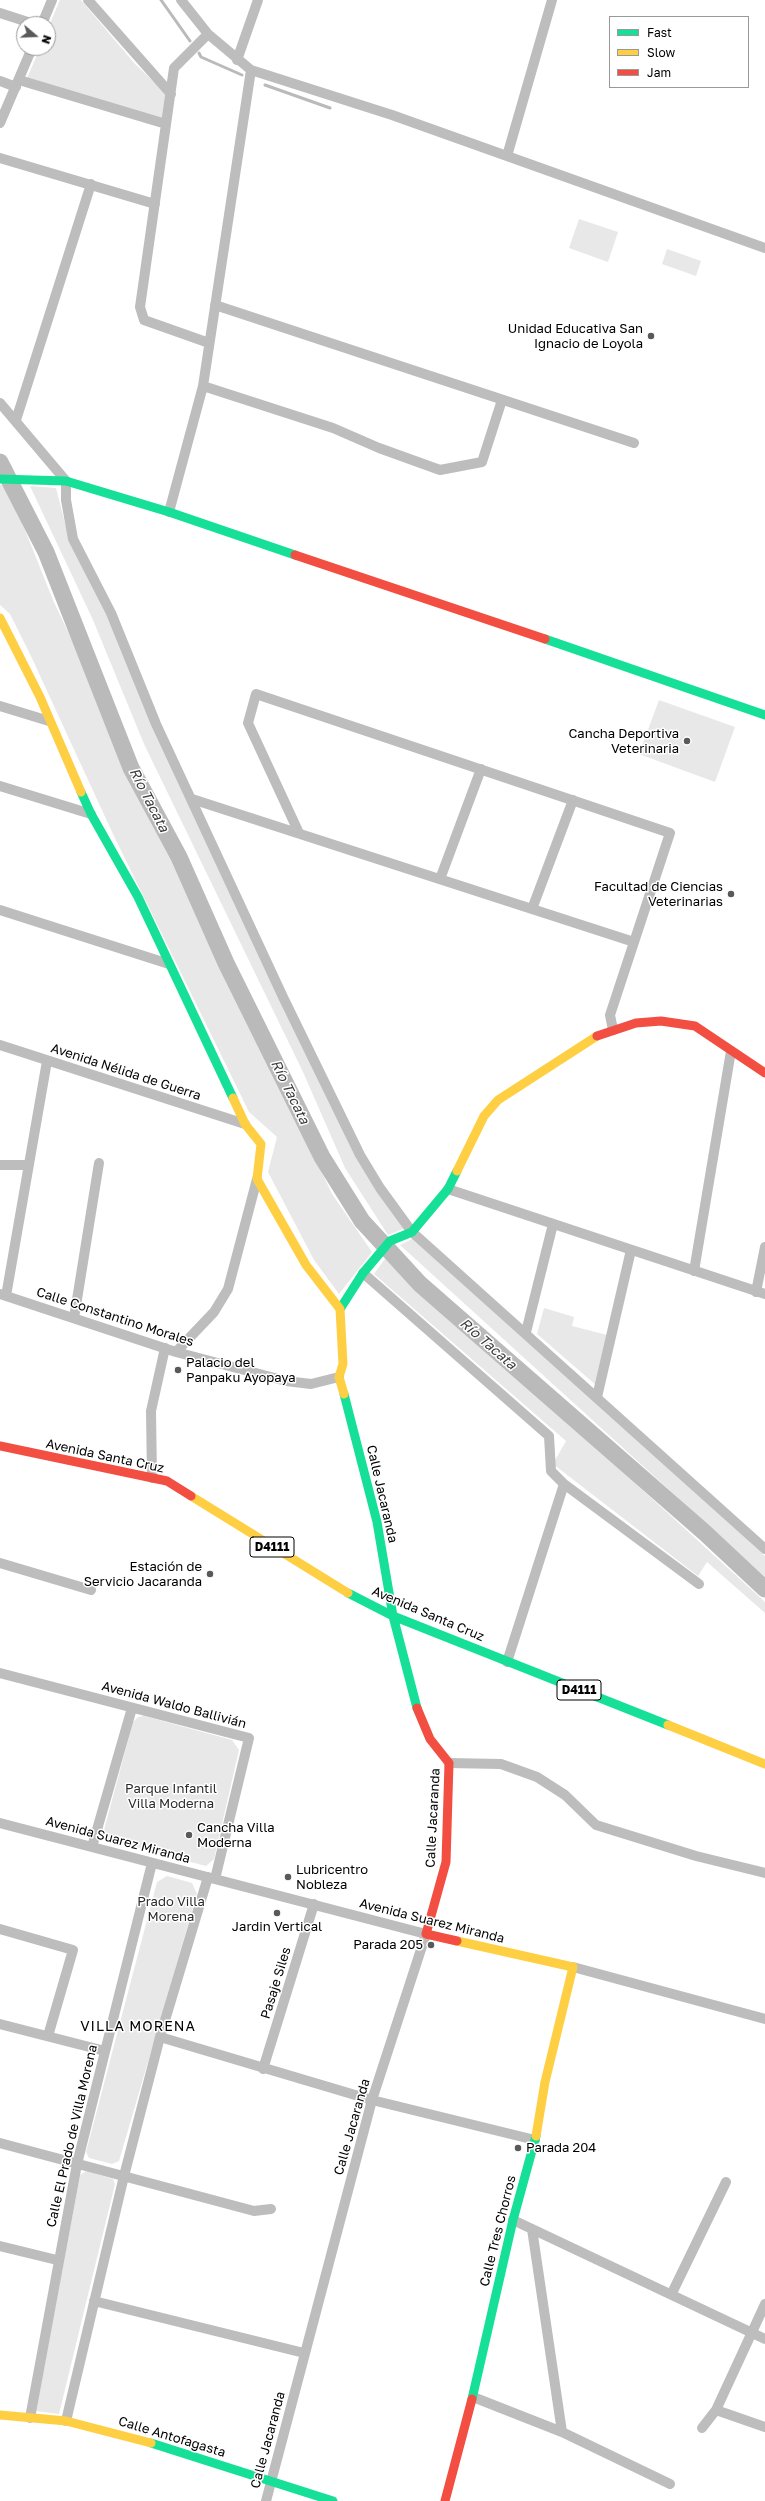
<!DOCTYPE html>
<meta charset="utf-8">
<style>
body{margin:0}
#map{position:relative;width:765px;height:2501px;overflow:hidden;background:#fff;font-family:"Golos Text",sans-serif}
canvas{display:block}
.legend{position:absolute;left:609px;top:16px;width:140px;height:72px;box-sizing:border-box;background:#fff;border:1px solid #999;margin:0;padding:5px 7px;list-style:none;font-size:12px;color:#000}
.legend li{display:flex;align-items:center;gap:8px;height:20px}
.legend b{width:20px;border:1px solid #999}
.north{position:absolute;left:16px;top:16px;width:40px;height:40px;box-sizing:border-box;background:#fff;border:1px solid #999;border-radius:50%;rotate:109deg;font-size:11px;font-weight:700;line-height:16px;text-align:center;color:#000}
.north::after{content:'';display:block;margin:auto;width:14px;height:18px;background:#595959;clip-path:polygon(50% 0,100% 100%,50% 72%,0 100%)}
</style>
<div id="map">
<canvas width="765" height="2501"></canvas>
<ul class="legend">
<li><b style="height:5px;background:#16e098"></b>Fast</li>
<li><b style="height:5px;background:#ffcf43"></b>Slow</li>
<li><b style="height:5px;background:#f24e42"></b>Jam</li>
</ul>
<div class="north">N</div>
</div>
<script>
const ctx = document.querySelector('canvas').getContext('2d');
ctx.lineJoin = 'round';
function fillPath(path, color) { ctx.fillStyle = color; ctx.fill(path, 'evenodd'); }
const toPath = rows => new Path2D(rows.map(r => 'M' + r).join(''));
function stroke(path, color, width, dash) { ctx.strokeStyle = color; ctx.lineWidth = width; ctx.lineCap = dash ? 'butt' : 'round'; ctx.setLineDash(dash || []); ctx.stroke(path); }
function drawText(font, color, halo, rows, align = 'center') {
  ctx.font = font + ' "Golos Text",sans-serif'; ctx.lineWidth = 3; ctx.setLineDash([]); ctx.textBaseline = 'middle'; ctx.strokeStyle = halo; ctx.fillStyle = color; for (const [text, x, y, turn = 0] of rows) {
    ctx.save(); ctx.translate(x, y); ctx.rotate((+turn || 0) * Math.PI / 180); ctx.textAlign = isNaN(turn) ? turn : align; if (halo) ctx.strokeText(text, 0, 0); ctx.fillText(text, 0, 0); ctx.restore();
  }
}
const green = toPath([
 [60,0,81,0,135,64,167,94,163,119,27,78,40,48,48,48,48,28],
 [579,219,618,232,608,262,569,248],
 [667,249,701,261,696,276,662,264],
 [0,485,7,485,53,600,332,1194,372,1252,339,1294,314,1260,268,1172,277,1137,249,1112,112,832,30,654,10,614,0,605],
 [30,486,56,488,69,539,107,614,186,795,354,1154,405,1228,388,1235,345,1168,303,1072,144,744,93,620],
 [659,700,735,727,715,782,639,754],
 [414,1238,765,1556,765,1577,400,1245],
 [387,1256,454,1323,578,1431,765,1602,765,1613,707,1562,698,1576,553,1464,566,1441,374,1274],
 [544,1308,574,1317,572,1326,611,1336,597,1386,537,1334],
 [144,1716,232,1740,239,1750,214,1859,206,1866,108,1840,105,1837,104,1830,133,1722,138,1717],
 [167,1876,192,1883,197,1894,119,2161,112,2164,89,2158,86,2152,157,1882],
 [86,2171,113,2179,115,2184,59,2414,36,2411,80,2175]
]);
const stream = toPath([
 [161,0,190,41],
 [199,53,201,57,242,75],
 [265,85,330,108]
]);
const river = toPath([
 [0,462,46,552,131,768,179,857,226,963,322,1157,362,1221,420,1284,704,1532,765,1589]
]);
const street = toPath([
 [88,0,171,94],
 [181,0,208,34,251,70,392,115,765,248],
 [0,13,34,24],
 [42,24,52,0],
 [208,34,174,68,140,307,144,320,209,343],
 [237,60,258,0],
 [19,80,166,124],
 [0,81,16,87],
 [0,123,32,48],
 [507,156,552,0],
 [0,158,155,204],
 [215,305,634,443],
 [203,386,333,428,379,448,440,470,482,462,502,400],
 [0,403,66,481,66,500,73,539,111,613,156,724,283,997,360,1155,380,1188,412,1232,765,1549],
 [16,420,91,184],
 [169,512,203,386,251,70],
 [0,706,49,721],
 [0,786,91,814],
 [192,799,634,942],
 [299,833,248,723,256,694,670,833,610,1015,613,1030],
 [440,879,481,769],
 [532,909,573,800],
 [0,910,169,964],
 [0,1045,245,1124],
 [0,1165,29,1165],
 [448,1189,765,1294],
 [694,1271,731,1051],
 [363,1273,549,1436,551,1471,564,1484,699,1584],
 [756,1292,765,1247],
 [0,1294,176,1352,286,1381,311,1384,339,1377],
 [6,1296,47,1061],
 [74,1318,99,1163],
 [526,1332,553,1224],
 [176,1352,214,1312,228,1289,257,1179],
 [597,1397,631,1250],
 [152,1478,151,1411,165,1348],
 [0,1563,91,1590],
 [507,1662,564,1484],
 [0,1673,249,1738,215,1879],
 [449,1763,501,1764,537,1777,565,1795,596,1825,696,1856,765,1873],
 [0,1823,426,1934,372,2100,266,2501],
 [92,1847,132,1708],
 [0,1929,73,1950,48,2036],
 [573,1967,765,2019],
 [0,2024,105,2051],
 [160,2037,372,2100,535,2140],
 [263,2069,314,1904],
 [0,2143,254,2211,271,2209],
 [513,2220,765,2339],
 [532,2229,562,2432],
 [0,2246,57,2260],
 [672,2293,726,2182],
 [94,2301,304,2353],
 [473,2397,562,2432,670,2484],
 [716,2410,765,2427],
 [30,2418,77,2164,152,1863],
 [66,2421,124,2176,160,2037,208,1877],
 [702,2428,716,2410,765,2304]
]);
const fast = toPath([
 [0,479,66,481,169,512,295,555],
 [545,639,765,715],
 [81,792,91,814,138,897,233,1098],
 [340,1309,363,1273,390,1241,412,1232,448,1189,457,1171],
 [344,1394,377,1522,393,1616,417,1708],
 [348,1593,393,1616,668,1725],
 [472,2399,513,2220,536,2136],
 [151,2443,333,2501]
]);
const slow = toPath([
 [0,618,40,697,81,792],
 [233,1098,245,1124,261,1144,257,1179,306,1265,340,1309,343,1364,339,1377,344,1394],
 [457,1171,484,1116,498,1100,597,1036],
 [191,1496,348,1593],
 [668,1725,765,1764],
 [457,1941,573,1967,545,2082,536,2136],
 [0,2415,66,2421,151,2443]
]);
const jam = toPath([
 [295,555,545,639],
 [597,1036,636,1023,661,1021,695,1026,765,1073],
 [0,1446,167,1481,191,1496],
 [417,1708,430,1739,449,1763,446,1862,426,1934,457,1941],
 [445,2501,472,2399]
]);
const markers = [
 [651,336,4,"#595959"],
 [687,741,4,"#595959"],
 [731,894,4,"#595959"],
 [178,1370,4,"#595959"],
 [210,1574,4,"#595959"],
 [189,1835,4,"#595959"],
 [288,1877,4,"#595959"],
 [277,1913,4,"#595959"],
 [431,1945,4,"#595959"],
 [518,2148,4,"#595959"]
];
const shields = [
 [272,1547,44],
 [579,1690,44]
];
const shieldNames = [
 ["D4111",272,1547],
 ["D4111",579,1690]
];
const poiNames = [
 ["Unidad Educativa San",643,329],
 ["Ignacio de Loyola",643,344],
 ["Cancha Deportiva",679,734],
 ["Veterinaria",679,749],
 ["Facultad de Ciencias",723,887],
 ["Veterinarias",723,902],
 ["Palacio del",186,1363,"left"],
 ["Panpaku Ayopaya",186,1378,"left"],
 ["Estación de",202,1567],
 ["Servicio Jacaranda",202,1582],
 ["Cancha Villa",197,1828,"left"],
 ["Moderna",197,1843,"left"],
 ["Lubricentro",296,1870,"left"],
 ["Nobleza",296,1885,"left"],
 ["Jardin Vertical",277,1927,"center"],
 ["Parada 205",423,1945],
 ["Parada 204",526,2148,"left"]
];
const streetNames = [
 ["Avenida Nélida de Guerra",126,1072,18],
 ["Calle Constantino Morales",115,1317,18],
 ["Avenida Santa Cruz",105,1456,12],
 ["Calle Jacaranda",382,1494,77],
 ["Avenida Santa Cruz",428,1614,23],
 ["Avenida Waldo Ballivián",174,1705,15],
 ["Calle Jacaranda",433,1818,-87],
 ["Avenida Suarez Miranda",118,1840,15],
 ["Avenida Suarez Miranda",432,1921,14],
 ["Pasaje Siles",276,1983,-73],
 ["Calle Jacaranda",352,2127,-74],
 ["Calle El Prado de Villa Morena",72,2136,-77],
 ["Calle Tres Chorros",498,2231,-76],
 ["Calle Antofagasta",172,2437,17],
 ["Calle Jacaranda",268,2440,-75]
];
const parkNames = [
 ["Parque Infantil",171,1789],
 ["Villa Moderna",171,1804],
 ["Prado Villa",171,1902],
 ["Morena",171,1917]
];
const waterNames = [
 ["Río Tacata",149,800,63],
 ["Río Tacata",290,1092,64],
 ["Río Tacata",488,1344,41]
];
const neighbourhoodNames = [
 ["VILLA MORENA",138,2027]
];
fillPath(green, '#e8e8e8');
stroke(stream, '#bababa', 3);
stroke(river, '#bababa', 17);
stroke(street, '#bdbdbd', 10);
stroke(fast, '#16e098', 9);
stroke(slow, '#ffcf43', 9);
stroke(jam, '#f24e42', 9);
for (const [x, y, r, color] of markers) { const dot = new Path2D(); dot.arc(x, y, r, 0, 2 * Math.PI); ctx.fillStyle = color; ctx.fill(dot); stroke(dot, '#fff', 1.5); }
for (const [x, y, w] of shields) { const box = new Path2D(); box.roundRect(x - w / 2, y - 10, w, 20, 3); ctx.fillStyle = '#fff'; ctx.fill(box); stroke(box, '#000', 1); }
drawText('bold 12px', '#000', null, shieldNames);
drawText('13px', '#000', '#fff', poiNames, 'right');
drawText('13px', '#000', '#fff', streetNames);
drawText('13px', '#2c2c2c', '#fff', parkNames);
drawText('italic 14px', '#3d3d3d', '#fff', waterNames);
ctx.letterSpacing = '1px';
drawText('14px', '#000', '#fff', neighbourhoodNames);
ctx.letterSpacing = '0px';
</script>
